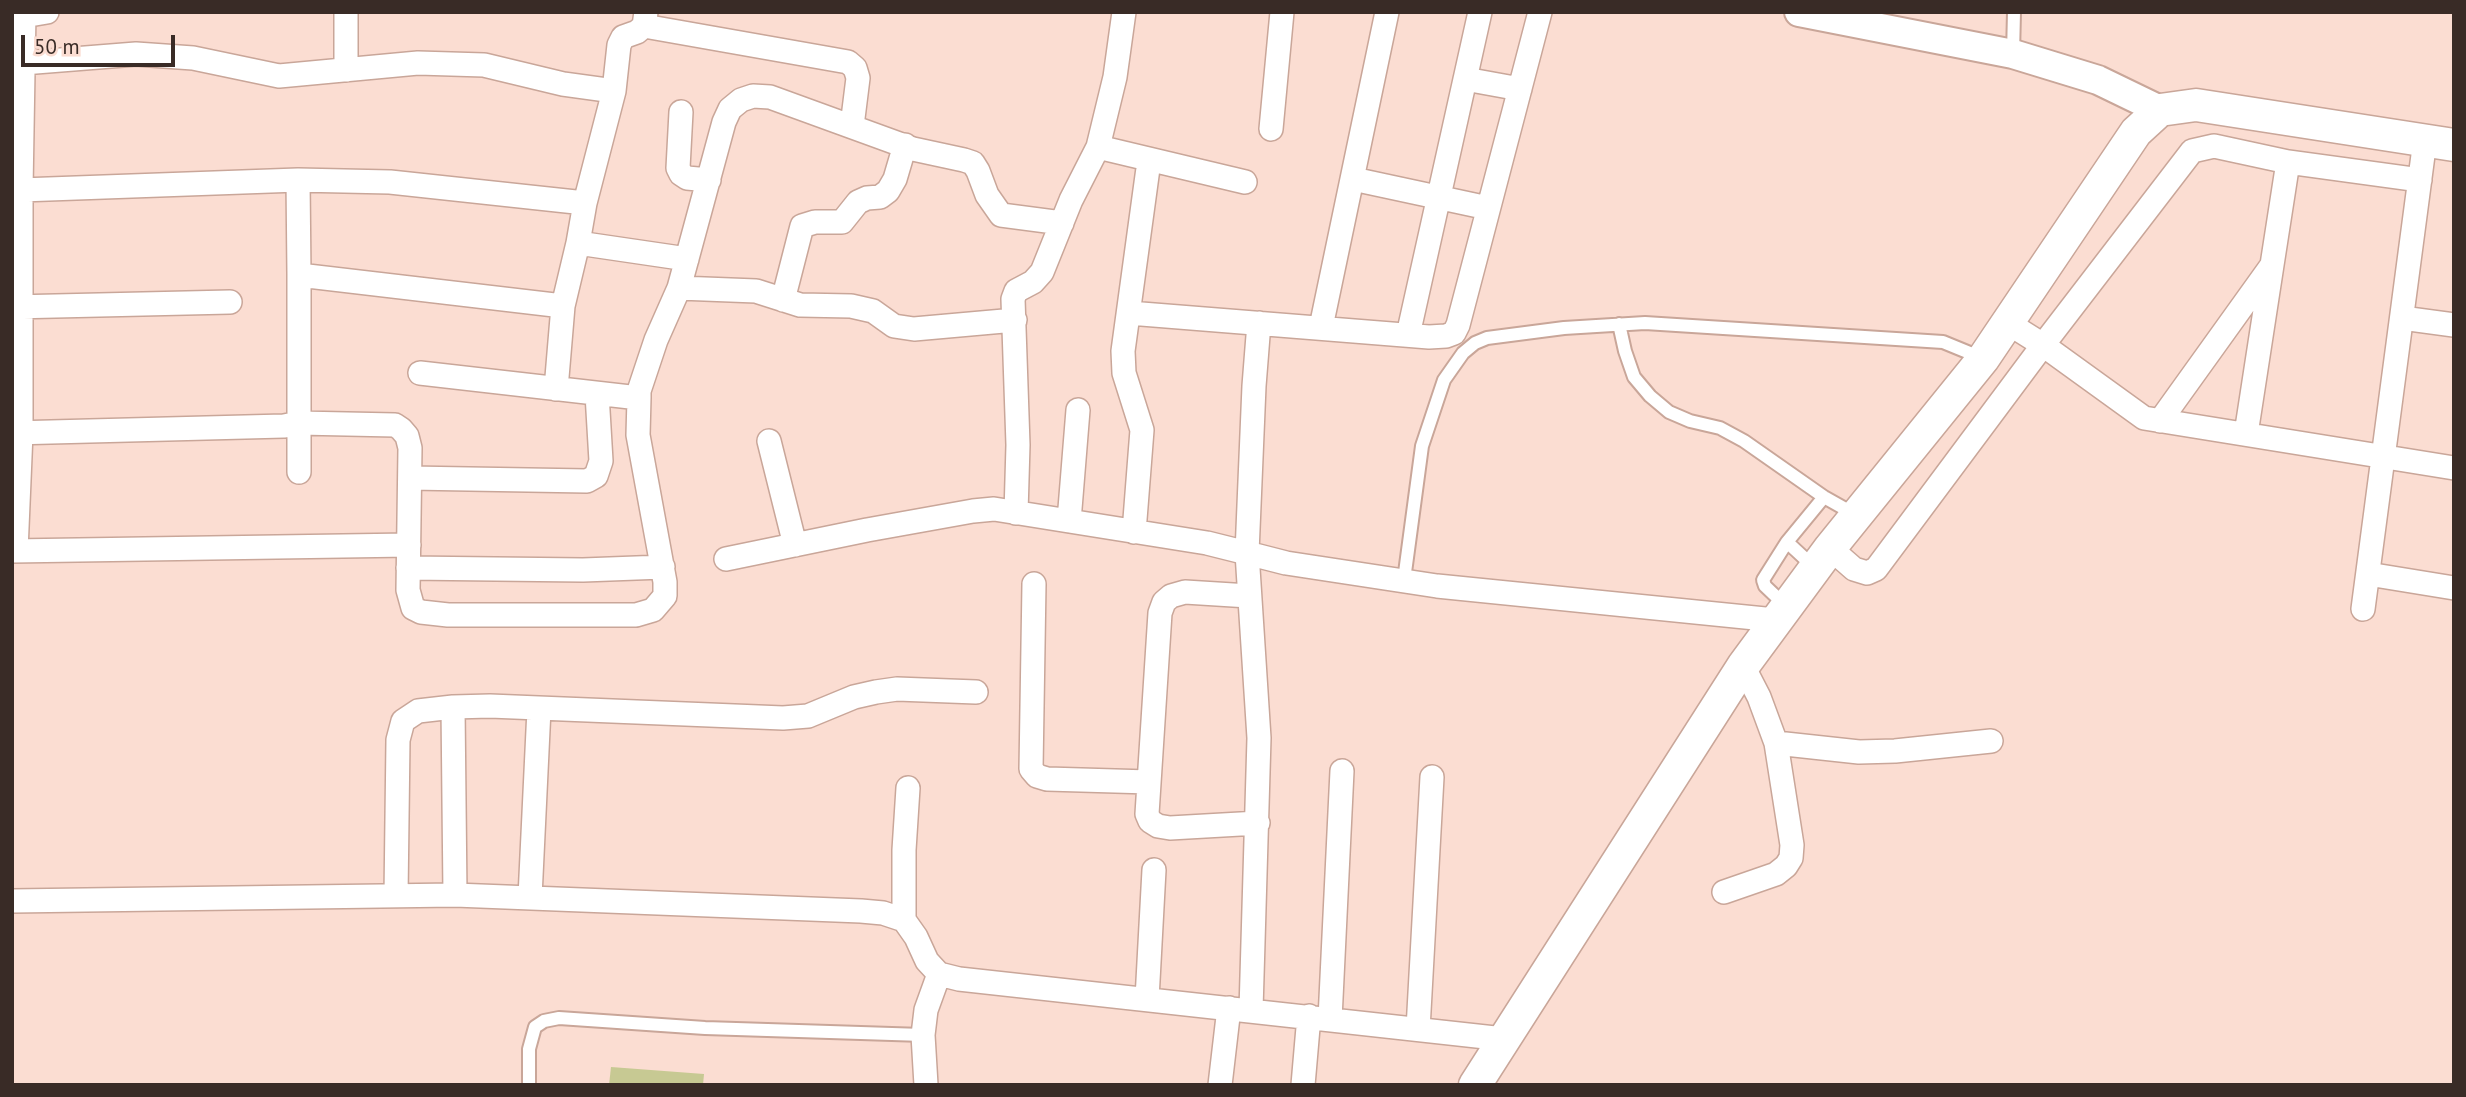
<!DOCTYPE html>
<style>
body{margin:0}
#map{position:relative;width:2466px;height:1097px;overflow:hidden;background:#fbddd2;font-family:"PT Sans",sans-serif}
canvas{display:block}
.frame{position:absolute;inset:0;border:14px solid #392b26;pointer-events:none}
.scale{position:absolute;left:21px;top:35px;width:154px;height:32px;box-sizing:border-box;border:4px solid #392b26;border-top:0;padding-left:9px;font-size:21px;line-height:24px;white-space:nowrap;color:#392b26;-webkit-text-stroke:5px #fbddd2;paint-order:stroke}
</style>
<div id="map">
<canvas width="2466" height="1097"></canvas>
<div class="frame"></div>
<div class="scale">50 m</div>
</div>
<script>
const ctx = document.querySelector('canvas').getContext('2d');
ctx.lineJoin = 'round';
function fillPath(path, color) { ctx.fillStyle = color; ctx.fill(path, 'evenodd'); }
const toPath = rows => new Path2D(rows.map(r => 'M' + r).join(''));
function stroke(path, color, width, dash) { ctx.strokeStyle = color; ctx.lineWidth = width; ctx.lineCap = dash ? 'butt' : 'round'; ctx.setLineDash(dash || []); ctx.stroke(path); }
const green = toPath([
 [611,1067,704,1074,703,1085,609,1085]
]);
const service = toPath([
 [2013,54,2014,12],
 [1619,324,1625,351,1634,377,1650,396,1669,412,1690,421,1720,428,1744,441,1824,497,1856,515],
 [1787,542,1815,568],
 [1404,580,1422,446,1444,380,1463,353,1475,343,1487,338,1564,328,1645,323,1943,342,1982,358],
 [1786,606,1765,586,1763,580,1787,542,1824,497],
 [529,1085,529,1049,535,1027,544,1021,559,1018,705,1028,923,1035]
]);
const minor = toPath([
 [346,12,346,70],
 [12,18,47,12],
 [644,26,848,62,855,68,858,78,852,126],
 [23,63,136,54,193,58,279,76,418,63,484,65,563,84,614,91],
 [1465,79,1520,89],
 [681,112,678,168,681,174,687,178,709,180],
 [1271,129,1282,12],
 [1098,147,1245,182],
 [2288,162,2420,180],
 [1353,179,1488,208],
 [298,180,299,275],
 [21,190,298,180,390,182,585,203,614,91,619,45,623,37,637,32,644,26,646,12],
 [578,243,585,203],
 [783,300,802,226,815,222,842,222,858,202,867,198,880,197,888,191,895,179,905,145],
 [12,307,230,302],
 [1129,313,1429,337,1446,336,1454,333,1458,325,1540,12],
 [2402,318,2454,325],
 [1015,320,914,329,894,326,873,311,851,306,800,305,756,291,679,288,724,122,730,109,741,100,753,96,770,97,913,149,964,160,973,163,978,171,987,195,1001,215,1062,223],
 [2008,323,2043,345,2144,418,2454,468],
 [1321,327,1387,12],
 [1408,335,1480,12],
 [420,373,639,398],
 [556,389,563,306,578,243,687,259],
 [1078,410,1069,521,1207,543,1247,553,1254,386,1259,323],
 [2160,421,2272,265,2246,434],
 [12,433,284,426,299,423,395,425,401,429,407,436,410,448,408,590,413,608,421,612,448,615,636,615,653,610,665,596,665,582,638,435,639,398,639,391,656,340,679,288],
 [769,441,795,545],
 [299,472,299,275,563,306],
 [410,478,587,481,596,476,601,461,597,394],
 [1016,513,1018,445,1013,299,1016,291,1033,282,1042,272,1071,200,1098,147,1115,77,1124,12],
 [1134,532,1142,430,1124,373,1123,351,1149,161],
 [1830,548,1854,569,1867,573,1876,569,2043,345,2192,151,2214,146,2288,162,2272,265],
 [12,551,409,545],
 [16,551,21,433,21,190,24,12],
 [726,559,867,530,973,511,994,509,1069,521],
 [408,568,583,570,663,567],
 [2368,574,2454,588],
 [1034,584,1031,769,1037,776,1047,779,1149,782],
 [1249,596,1185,592,1171,596,1164,602,1160,613,1147,814,1150,821,1158,826,1170,828,1258,823],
 [2363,609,2425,140],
 [1776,743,1859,752,1895,751,1991,741],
 [1724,892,1776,874,1786,866,1791,858,1792,845,1776,743,1759,697,1743,666],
 [455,895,453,707,490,706,783,718,808,716,854,697,876,692,897,689,976,692],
 [396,896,398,740,403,721,418,711,453,707],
 [530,897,539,709],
 [12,901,455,895,861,911,883,913,904,920,916,937,927,961,939,974,959,979,1504,1039],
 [904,920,904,850,908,788],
 [1147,999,1154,870],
 [1251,1010,1259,738,1247,553,1286,563,1437,586,1775,620],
 [1330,1019,1342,771],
 [1418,1029,1432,777],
 [926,1085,923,1035,926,1010,939,974],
 [1220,1085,1229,1008],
 [1303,1085,1309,1016]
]);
const tertiary = toPath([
 [1799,12,2013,54,2098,80,2160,110]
]);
const secondary = toPath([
 [1475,1085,1743,666,1830,548,1983,359,2136,132,2160,110,2196,105,2454,145]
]);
fillPath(green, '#c7c993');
stroke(service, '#c9a699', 16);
stroke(minor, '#c9a699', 26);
stroke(tertiary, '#c9a699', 32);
stroke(secondary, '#c9a699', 35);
stroke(service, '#fff', 12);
stroke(minor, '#fff', 23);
stroke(tertiary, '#fff', 28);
stroke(secondary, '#fff', 32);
</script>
